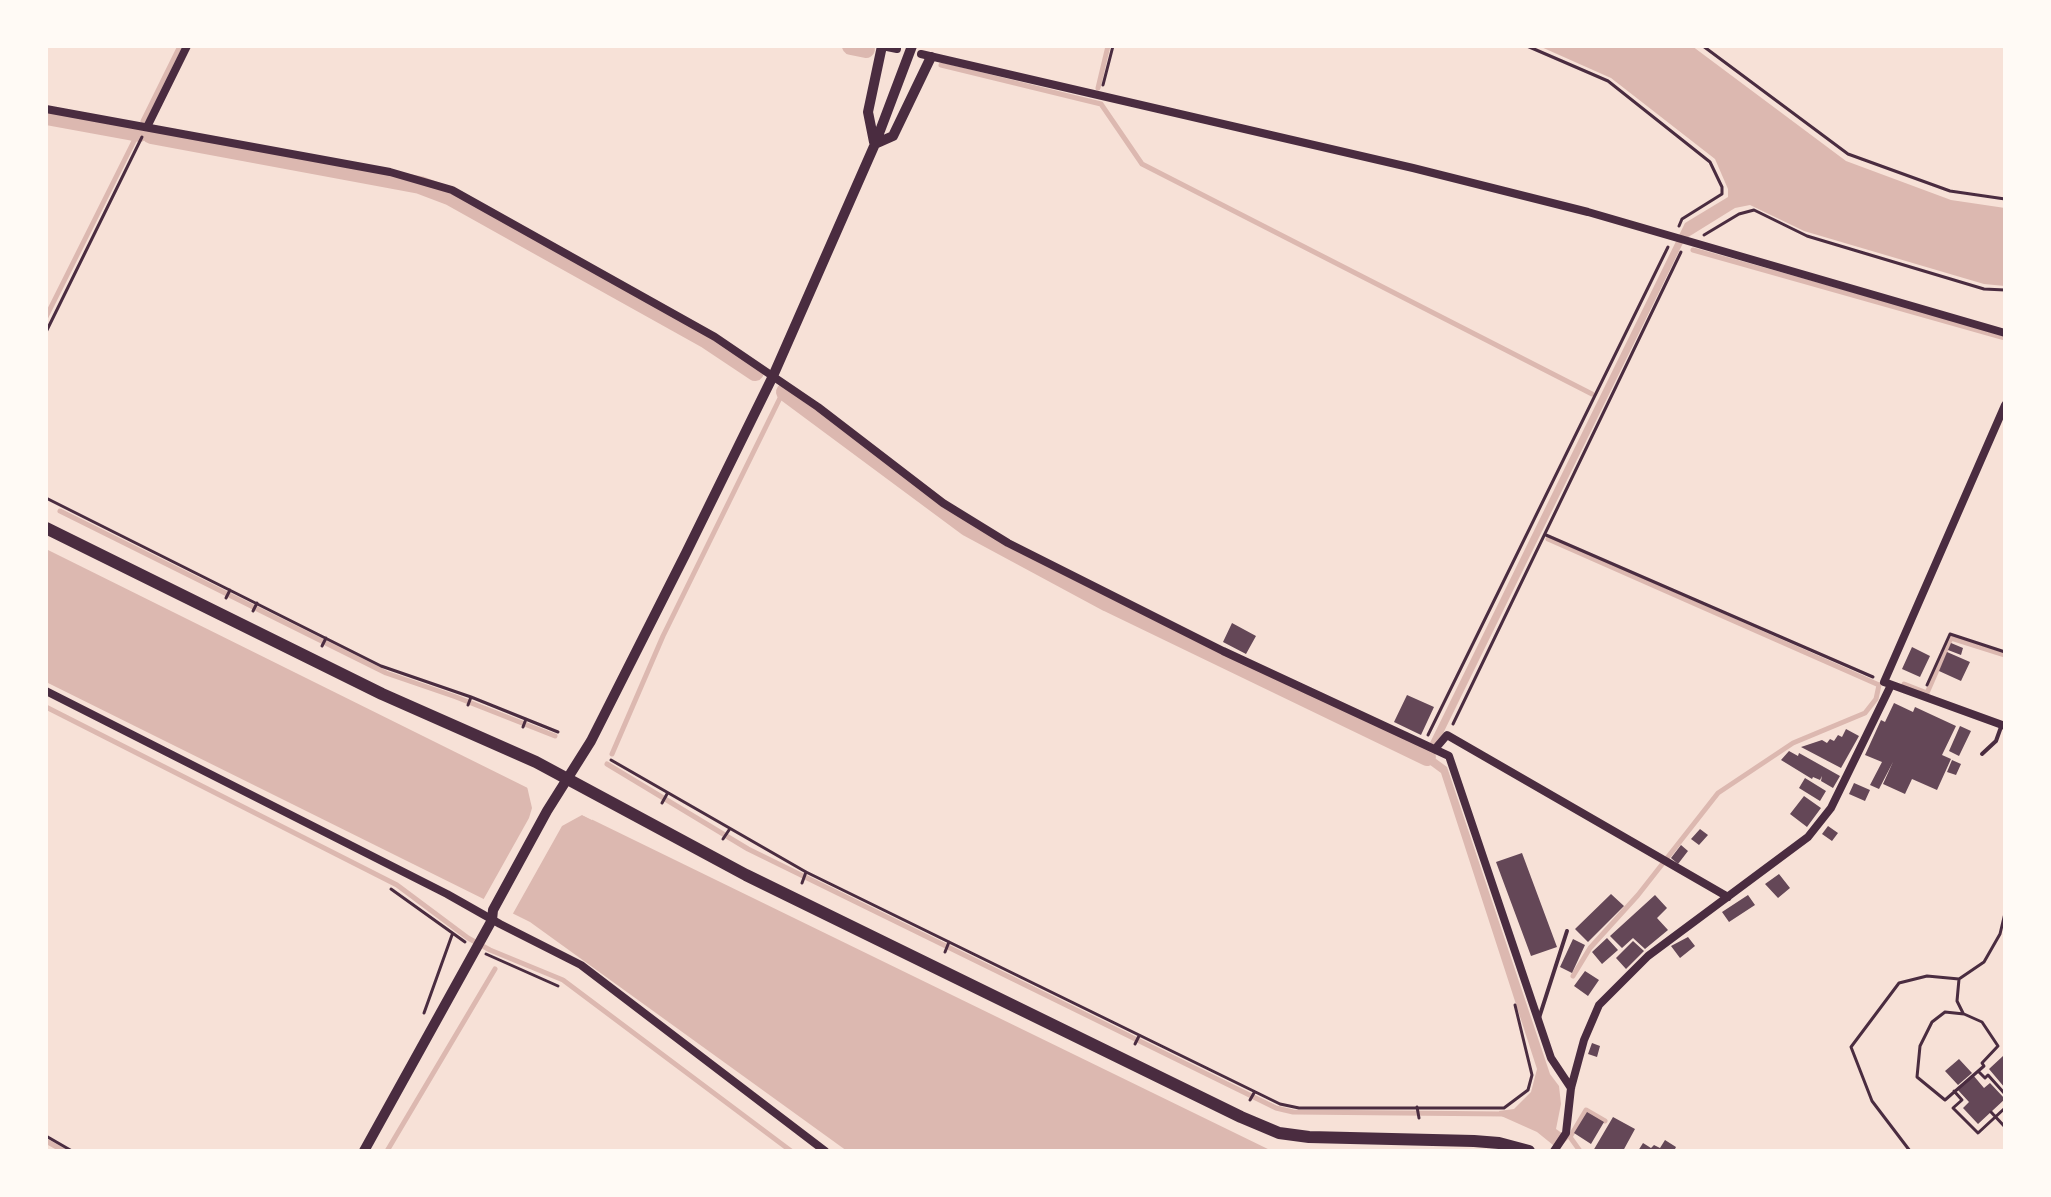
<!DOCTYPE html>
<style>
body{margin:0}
#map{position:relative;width:2051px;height:1197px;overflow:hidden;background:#f7e1d7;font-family:"Fira Sans",sans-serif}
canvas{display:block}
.frame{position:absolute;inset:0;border:48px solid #fffaf5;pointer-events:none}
</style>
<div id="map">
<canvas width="2051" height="1197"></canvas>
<div class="frame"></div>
</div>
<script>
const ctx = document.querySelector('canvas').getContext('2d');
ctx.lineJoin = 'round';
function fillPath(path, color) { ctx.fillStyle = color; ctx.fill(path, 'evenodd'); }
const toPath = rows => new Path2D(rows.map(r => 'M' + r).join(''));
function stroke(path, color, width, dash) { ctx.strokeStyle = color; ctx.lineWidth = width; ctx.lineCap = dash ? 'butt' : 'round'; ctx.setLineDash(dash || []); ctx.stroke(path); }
const water = toPath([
 [1539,46,1692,46,1846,161,1951,200,2005,208,2005,286,1984,284,1804,231,1750,205,1735,208,1685,239,1432,756,1447,767,1550,1074,1559,1086,1561,1104,1556,1129,1569,1138,1558,1149,1537,1132,1499,1115,1499,1111,1514,1109,1531,1092,1537,1069,1441,773,1422,759,1685,223,1728,197,1728,189,1715,159,1611,78],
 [46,549,554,801,1272,1151,847,1151,530,922,46,682]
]);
const pier = toPath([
 [526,782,594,816,592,820,582,815,562,826,511,917,482,902,529,818,532,808]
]);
const stream = toPath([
 [941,65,1101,104,1142,164,1592,394],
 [1098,88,1108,46],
 [143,121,180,46],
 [1693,250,2005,338],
 [46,317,139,131],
 [60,511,386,673,456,697,555,736],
 [1548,539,1879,685,1876,699,1865,713,1793,743,1718,793,1638,895,1590,948,1573,976],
 [1904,684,1927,693,1951,638,2005,655],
 [46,707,397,885,468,938,490,950,563,980,791,1151],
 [612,754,663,636,781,396],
 [607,764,748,849,1276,1108,1293,1112,1506,1114],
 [46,1141,64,1151],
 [387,1151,495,969],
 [1580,1151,1570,1137,1586,1110,1605,1121]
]);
const canal = toPath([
 [851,46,866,49],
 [46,116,139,133],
 [151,135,420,185,449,196,542,248,707,340,755,372],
 [785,392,967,527,1108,603,1427,757]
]);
const building = toPath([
 [1232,623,1256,636,1246,654,1223,642],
 [1951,643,1963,648,1961,655,1948,650],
 [1912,647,1930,656,1920,677,1902,669],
 [1947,652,1970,662,1961,681,1939,671],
 [1407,695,1434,707,1421,735,1394,722],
 [1894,703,1913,712,1915,707,1956,726,1942,755,1951,759,1937,790,1912,779,1905,794,1883,784,1893,762,1879,789,1870,785,1882,762,1865,755,1881,720,1885,722],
 [1960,726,1971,731,1959,756,1949,751],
 [1846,729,1859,736,1841,768,1801,747,1822,740,1827,743,1830,739,1834,741,1838,735,1842,737],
 [1789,751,1798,756,1799,753,1840,776,1833,788,1821,781,1822,776,1820,780,1813,777,1812,779,1781,760],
 [1952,760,1961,764,1956,775,1947,772],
 [1805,778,1826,791,1820,801,1799,788],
 [1854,783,1870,790,1865,801,1849,794],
 [1804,796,1821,808,1807,827,1790,814],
 [1828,826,1838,833,1832,841,1822,834],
 [1700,829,1708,835,1699,845,1691,839],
 [1681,845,1688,851,1678,864,1671,858],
 [1522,853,1557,947,1531,956,1496,862],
 [1779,874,1790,888,1778,898,1765,884],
 [1611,894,1624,906,1588,942,1575,929],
 [1655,895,1667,908,1657,918,1668,930,1645,949,1633,938,1622,948,1610,936],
 [1748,895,1755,905,1729,922,1722,912],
 [1688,937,1695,946,1680,958,1671,946],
 [1607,938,1618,950,1602,964,1592,952],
 [1573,939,1585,945,1572,973,1560,967],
 [1633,941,1644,951,1626,969,1616,958],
 [1585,971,1599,980,1588,996,1574,986],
 [1592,1043,1600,1046,1597,1057,1588,1054],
 [2003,1056,2005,1058,2005,1088,1989,1069],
 [1959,1059,1972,1073,1958,1085,1945,1071],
 [1973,1075,1984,1088,1990,1083,2005,1099,1978,1124,1963,1108,1969,1102,1957,1089],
 [1587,1112,1604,1122,1591,1144,1574,1133],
 [1613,1117,1635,1129,1623,1151,1593,1151],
 [1665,1140,1676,1147,1674,1151,1638,1151,1643,1143,1651,1148,1654,1145,1660,1148]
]);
const path = toPath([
 [1527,46,1608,81,1710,162,1722,187,1722,194,1682,219,1679,226],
 [1703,46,1848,154,1950,191,2005,199],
 [1103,85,1113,46],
 [1704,235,1739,214,1754,210,1807,236,1984,289,2005,290],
 [46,332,142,137],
 [46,498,381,666,471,697,558,732],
 [1546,535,1873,677],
 [226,598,230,590],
 [253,611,257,603],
 [322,646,326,638],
 [1927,685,1950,634,2005,652],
 [468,705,471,697],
 [1453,724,1681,252],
 [523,727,526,719],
 [1428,735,1668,247],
 [611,760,806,872,1280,1104,1299,1108,1504,1108,1528,1090,1532,1075,1515,1005],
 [662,803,667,794],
 [723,839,729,830],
 [802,883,806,872],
 [391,889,465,942],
 [945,952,949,942],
 [486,954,558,986],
 [1945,1012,1964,1014,1982,1022,1998,1046,1982,1063,1984,1066,1945,1100,1917,1077,1920,1046,1932,1022,1945,1012],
 [424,1013,452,935],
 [1963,1013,1957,1001,1959,979,1984,962,2000,934,2005,913],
 [1135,1044,1139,1036],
 [1978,1071,1985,1078,1988,1075,2005,1094],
 [1954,1091,1962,1100,1953,1108,1978,1133,2005,1108],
 [1250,1100,1254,1093],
 [1417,1107,1419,1118],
 [1991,1112,2005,1127],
 [46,1136,72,1151],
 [1910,1151,1872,1101,1851,1047,1899,983,1927,976,1959,979]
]);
const service = toPath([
 [1982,754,1996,741,2001,727],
 [1539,1018,1567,931]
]);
const minor = toPath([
 [882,46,897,49],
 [921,54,1413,168,1588,212,2005,333],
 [46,109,390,172,452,190,715,337,818,407,943,503,1008,543,1223,651,1449,756,1551,1058,1571,1088],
 [147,127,187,46],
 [2005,405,1884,682,2005,726],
 [46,691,447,894,500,924,581,965,825,1151],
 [1435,749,1447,735,1728,897],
 [1554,1151,1566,1133,1571,1088,1584,1040,1599,1005,1648,956,1808,837,1831,808,1891,685]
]);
const tertiary = toPath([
 [874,142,868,112,882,46],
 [875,144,893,136,931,57],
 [364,1151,492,920,493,910,547,811,591,741,686,553,773,376,875,144,912,46]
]);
const secondary = toPath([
 [46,528,382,694,536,762,746,875,1241,1117,1279,1133,1309,1137,1474,1141,1499,1143,1529,1151]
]);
fillPath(water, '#dcb8b0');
fillPath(pier, '#f7e1d7');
stroke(stream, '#dcb8b0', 5);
stroke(canal, '#dcb8b0', 18);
fillPath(building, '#644757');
stroke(path, '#4a2c40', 3);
stroke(service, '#4a2c40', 4);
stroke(minor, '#4a2c40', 8);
stroke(tertiary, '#4a2c40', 10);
stroke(secondary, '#4a2c40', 12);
</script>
